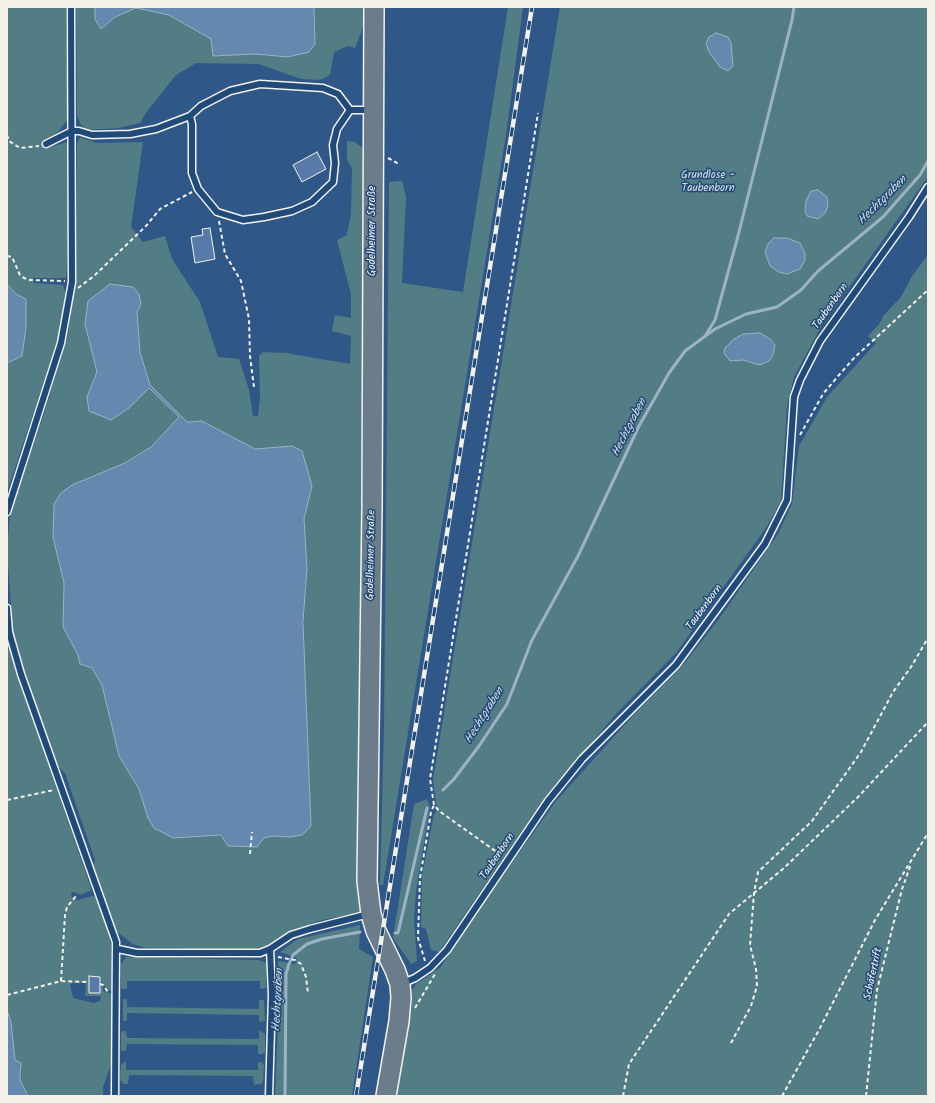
<!DOCTYPE html>
<meta charset="utf-8">
<style>
body{margin:0}
#map{position:relative;width:935px;height:1103px;overflow:hidden;background:#2f5888;font-family:Kalam,sans-serif}
canvas{display:block}
.frame{position:absolute;inset:0;border:8px solid #f4f1e8;pointer-events:none}
</style>
<div id="map">
<canvas width="935" height="1103"></canvas>
<div class="frame"></div>
</div>
<script>
const ctx = document.querySelector('canvas').getContext('2d');
ctx.lineJoin = 'round';
function fillPath(path, color) { ctx.fillStyle = color; ctx.fill(path, 'evenodd'); }
const toPath = rows => new Path2D(rows.map(r => 'M' + r).join(''));
function stroke(path, color, width, dash) { ctx.strokeStyle = color; ctx.lineWidth = width; ctx.lineCap = dash ? 'butt' : 'round'; ctx.setLineDash(dash || []); ctx.stroke(path); }
function drawText(font, color, halo, rows, align = 'center') {
  ctx.font = font + ' Kalam,sans-serif'; ctx.lineWidth = 3; ctx.setLineDash([]); ctx.textBaseline = 'middle'; ctx.strokeStyle = halo; ctx.fillStyle = color; for (const [text, x, y, turn = 0] of rows) {
    ctx.save(); ctx.translate(x, y); ctx.rotate((+turn || 0) * Math.PI / 180); ctx.textAlign = isNaN(turn) ? turn : align; if (halo) ctx.strokeText(text, 0, 0); ctx.fillText(text, 0, 0); ctx.restore();
  }
}
const green = toPath([
 [7,7,66,7,68,119,58,132,42,141,44,149,67,142,69,234,66,278,33,278,34,283,63,285,66,295,58,339,7,492,7,363,22,356,26,328,26,299,16,294,7,283],
 [76,7,95,7,95,19,101,29,115,17,136,8,169,15,211,39,213,56,256,54,288,57,309,52,315,44,314,7,363,7,363,27,355,48,348,46,334,52,330,75,320,80,301,79,259,64,196,63,176,75,146,113,140,123,119,128,87,130,81,125,77,116],
 [508,7,523,7,506,135,383,885,380,885,384,727,389,182,402,181,406,197,402,283,463,292],
 [560,7,928,7,928,177,822,325,794,377,787,406,781,501,768,525,676,653,615,715,539,806,439,952,431,950,426,929,421,927,422,875,434,814,437,810,433,780],
 [80,137,97,143,143,142,131,227,143,242,165,236,172,259,200,302,218,357,239,359,249,390,253,416,258,416,260,398,259,356,263,352,286,353,350,364,351,336,332,331,335,315,351,318,351,294,337,240,347,235,351,214,352,168,347,160,347,141,355,142,363,148,367,160,361,910,359,913,322,920,292,930,263,949,244,950,146,948,133,944,117,932,93,866,95,860,65,773,58,766,33,697,13,632,7,551,10,514,43,417,68,334,76,268,77,143],
 [141,304,137,312,140,352,150,385,187,422,203,421,255,449,292,446,312,486,304,519,307,569,291,837,273,836,264,838,256,847,228,846,222,835,213,835,148,818,139,789,119,756,102,685,92,668,80,664,78,655,63,627,64,583,62,572,125,463,151,447,179,417,149,388,87,397,97,372,85,324],
 [928,255,928,1096,397,1096,412,1003,409,995,416,984,441,967,461,934,556,801,638,710,682,666,719,619,778,534,792,504,799,446,827,397,876,343,868,336,880,323,883,316,901,297,912,276],
 [7,637,16,672,91,888,90,891,80,895,74,892,71,892,72,897,78,900,92,896,96,897,107,927,111,944,112,991,107,989,100,980,100,977,90,977,89,993,99,993,100,986,103,987,103,991,112,994,113,996,112,1061,103,1087,103,1096,28,1096,20,1080,22,1072,15,1060,13,1050,11,1022,7,1010],
 [73,983,86,983,85,996,101,996,100,1001,94,1003,73,998,70,984],
 [427,799,430,807,416,891,414,919,417,961,411,964,393,938,414,804],
 [360,925,359,949,373,957,352,1096,275,1096,279,999,278,961,295,964,297,958,280,952,298,939],
 [126,957,258,960,265,962,267,966,266,988,260,989,260,981,127,981,127,989,123,989,121,988,121,964],
 [123,999,127,999,127,1007,259,1009,259,1000,264,1000,265,1021,259,1022,259,1015,127,1013,127,1021,123,1021],
 [259,1030,265,1034,265,1052,262,1054,258,1054,258,1045,127,1044,126,1051,122,1051,121,1049,121,1033,123,1031,126,1031,127,1038,259,1039],
 [124,1062,126,1062,126,1070,258,1070,258,1062,262,1062,264,1065,263,1082,261,1084,254,1085,253,1076,129,1075,128,1084,124,1084,120,1080,121,1065]
]);
const water = toPath([
 [95,7,314,7,315,44,309,52,288,57,256,54,213,56,211,39,169,15,136,8,115,17,101,29,95,19,95,7],
 [716,33,728,37,731,43,733,66,728,71,720,67,709,52,706,43,709,37,716,33],
 [818,190,827,197,828,206,825,213,818,219,807,216,805,211,806,201,811,191,818,190],
 [774,238,787,238,800,243,805,253,805,260,800,269,787,274,779,272,770,266,765,252,768,244,774,238],
 [7,284,16,294,26,299,26,328,22,356,7,363,7,284],
 [110,284,133,287,139,294,141,304,137,312,140,352,146,372,150,385,187,422,202,421,255,449,292,446,302,451,312,486,304,519,307,569,303,622,311,826,302,835,290,837,273,836,264,838,257,847,228,846,221,835,173,838,154,828,148,818,139,789,119,756,102,685,92,668,80,664,78,655,63,627,64,583,53,537,54,504,61,493,72,485,125,463,151,447,179,417,149,388,129,408,111,420,89,411,87,397,97,372,85,324,88,301,110,284],
 [760,333,770,339,775,345,773,355,769,361,760,365,743,360,730,361,724,353,725,348,733,340,743,334,760,333],
 [7,1010,11,1022,15,1060,21,1063,20,1080,28,1096,7,1096,7,1010]
]);
const stream = toPath([
 [705,336,715,320,738,236,792,20,794,7],
 [443,790,454,779,479,746,507,704,532,640,578,556,639,426,669,373,685,351,715,329,746,314,777,307,801,290,818,271,883,217,920,175,928,161],
 [395,933,398,933,427,808],
 [285,1096,286,974,289,964,293,955,307,944,322,939,360,932]
]);
const building = toPath([
 [317,152,326,169,302,182,293,165,317,152],
 [210,228,215,259,195,263,191,237,203,235,202,229,210,228],
 [89,976,100,977,100,993,89,993,89,976]
]);
const path = toPath([
 [7,135,9,141,20,148,39,146],
 [388,158,399,164],
 [219,221,225,254,241,281,249,319,250,356,254,387],
 [7,256,12,257,20,275,24,278,30,280,65,281],
 [78,288,94,276,146,226,160,209,192,192],
 [800,435,823,394,839,375,855,357,928,290],
 [7,800,54,790],
 [250,854,252,832],
 [501,855,439,811,434,805,430,779,538,113],
 [278,957,295,960,301,964,306,977,308,993],
 [425,961,418,938,420,878,431,812,434,805],
 [61,981,65,915,67,907,76,896],
 [100,984,103,985,108,992],
 [7,995,61,981,87,982],
 [415,1008,435,974],
 [731,1043,751,1006,757,986,756,969,750,945,754,893,758,872,812,821,861,752,893,692,911,667,928,638],
 [623,1096,629,1064,729,914,784,868,859,796,928,722],
 [782,1096,820,1028,875,920,928,833],
 [866,1096,877,990,902,889,911,864]
]);
const lane = toPath([
 [350,110,371,110],
 [190,116,192,124,192,173,198,189,217,212,243,220,264,217,292,211,312,202,333,182,335,163,333,145,337,129,350,110],
 [46,144,72,131,79,131,92,135,130,134,156,129,190,116,201,106,230,91,260,84,323,88,338,94,350,110],
 [7,512,61,343,72,282,71,7],
 [7,608,9,632,21,674,116,942,115,1096],
 [118,949,137,953,260,953,270,949,291,935,310,929,369,914],
 [401,984,415,978,430,968,447,950,548,801,582,759,676,665,765,544,787,500,794,397,800,380,820,341,909,217,928,187],
 [269,1096,272,995,270,949]
]);
const primary = toPath([
 [374,7,372,508,367,881,371,914,376,931,395,970,400,984,401,998,399,1021,386,1096]
]);
const rail = toPath([
 [356,1096,532,7]
]);
const parkNames = [
 ["Grundlose -",708,176],
 ["Taubenborn",708,189]
];
const streetNames = [
 ["Godelheimer Straße",373,231,-90],
 ["Taubenborn",831,307,-55],
 ["Godelheimer Straße",372,555,-89],
 ["Taubenborn",705,608,-54],
 ["Taubenborn",498,857,-56],
 ["Schäfertrift",874,974,-78]
];
const waterNames = [
 ["Hechtgraben",883,201,-45],
 ["Hechtgraben",630,428,-63],
 ["Hechtgraben",485,716,-58],
 ["Hechtgraben",279,1000,-87]
];
fillPath(green, '#527d85');
fillPath(water, '#6588ae');
stroke(water, '#9eb2c5', 1);
stroke(stream, '#9eb2c5', 3);
fillPath(building, '#577aa8');
stroke(building, '#f4f1e8', 1);
stroke(lane, '#f4f1e8', 9);
stroke(primary, '#f4f1e8', 22);
stroke(path, '#f4f1e8', 2, [4, 3]);
stroke(lane, '#1f4a7a', 6);
stroke(primary, '#6b7d8b', 19);
stroke(rail, '#f4f1e8', 4.5);
stroke(rail, '#1f4a7a', 3, [9]);
drawText('11px', '#dce0d9', '#1f4a7a', parkNames);
drawText('11px', '#f4f1e8', '#1f4a7a', streetNames);
drawText('italic 12px', '#d7dcdc', '#1f4a7a', waterNames);
</script>
